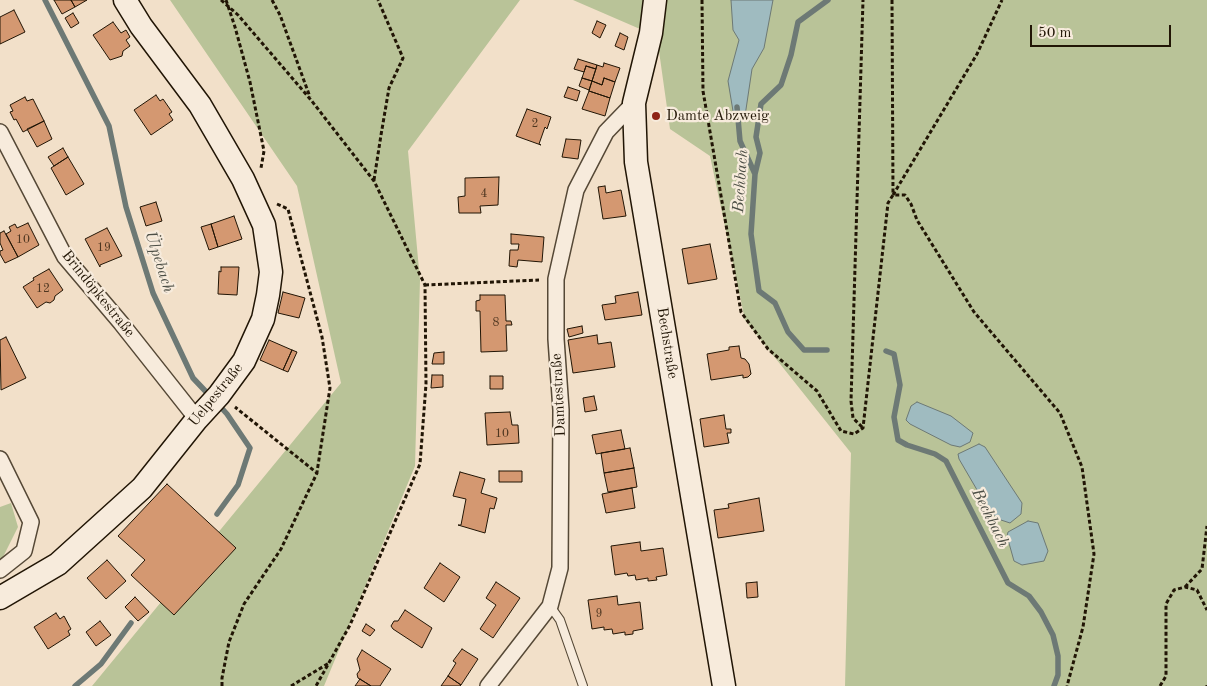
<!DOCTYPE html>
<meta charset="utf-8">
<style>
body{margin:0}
#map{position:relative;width:1207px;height:686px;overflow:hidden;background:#f2e0c9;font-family:"Old Standard TT",serif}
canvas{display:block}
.scale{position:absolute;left:1030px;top:25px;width:141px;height:22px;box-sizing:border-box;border:2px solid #211505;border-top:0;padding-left:6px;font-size:15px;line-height:18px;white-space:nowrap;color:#211505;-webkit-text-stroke:4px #f7ebdc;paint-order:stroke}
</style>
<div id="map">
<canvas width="1207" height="686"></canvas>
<div class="scale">50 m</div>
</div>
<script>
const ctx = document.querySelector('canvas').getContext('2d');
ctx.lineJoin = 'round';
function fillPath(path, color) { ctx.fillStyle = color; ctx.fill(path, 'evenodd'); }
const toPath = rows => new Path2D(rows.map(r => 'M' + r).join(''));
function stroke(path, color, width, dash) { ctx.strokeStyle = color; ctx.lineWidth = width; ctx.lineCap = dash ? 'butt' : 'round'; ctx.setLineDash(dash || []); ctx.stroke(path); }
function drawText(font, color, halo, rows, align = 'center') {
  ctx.font = font + ' "Old Standard TT",serif'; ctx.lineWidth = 4.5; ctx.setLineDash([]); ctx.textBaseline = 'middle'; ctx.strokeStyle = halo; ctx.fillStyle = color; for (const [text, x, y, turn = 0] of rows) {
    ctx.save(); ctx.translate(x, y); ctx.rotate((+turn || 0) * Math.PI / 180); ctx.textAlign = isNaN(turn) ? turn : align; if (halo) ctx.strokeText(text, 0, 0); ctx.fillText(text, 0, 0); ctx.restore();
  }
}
const green = toPath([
 [170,0,520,0,408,151,420,280,415,466,324,686,92,686,341,383,297,186],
 [573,0,651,0,640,29],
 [658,0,1207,0,1207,686,845,686,851,453,745,320,710,156,670,129,658,44],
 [11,503,18,527,3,557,0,559,0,507]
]);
const water = toPath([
 [731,0,773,0,764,48,752,69,745,116,733,111,728,81,739,40,733,30,731,0],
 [917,402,951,416,973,433,970,442,960,447,951,445,910,424,906,420,911,406,917,402],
 [979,444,985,447,1022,503,1021,514,1010,523,998,519,987,507,959,459,958,454,979,444],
 [1028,521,1038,523,1048,551,1044,561,1022,565,1014,561,1007,536,1008,532,1028,521]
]);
const stream = toPath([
 [45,0,109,126,126,207,153,293,193,378,210,396],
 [737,107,740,141,755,174],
 [827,350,804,350,788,332,775,303,759,291,751,234,755,174,760,153,756,137,761,104,781,85,791,55,798,22,828,0],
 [886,351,894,354,900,385,894,417,898,440,907,445,935,454,946,461,1008,583,1029,596,1041,612,1053,635,1058,656,1058,675,1054,686],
 [217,403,227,414,250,448,238,485,217,514],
 [75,686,101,664,131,623]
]);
const building = toPath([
 [54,0,71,0,75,7,62,14,54,0],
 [71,0,87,0,75,7,71,0],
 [14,10,25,32,0,44,0,17,14,10],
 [73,13,79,23,71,28,65,18,73,13],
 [597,21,606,25,600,38,592,33,597,21],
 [113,22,121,33,126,30,130,37,126,40,130,46,123,51,122,56,110,60,93,35,113,22],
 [620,33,628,37,624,50,615,46,620,33],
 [578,59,597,65,596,69,586,66,584,72,574,69,578,59],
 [604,63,620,68,615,82,604,78,602,85,592,81,597,65,603,67,604,63],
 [586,66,596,69,592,81,582,78,586,66],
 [582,78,592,81,589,90,579,86,582,78],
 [604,78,615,82,610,98,589,91,592,81,602,85,604,78],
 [568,87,580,91,577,101,564,97,568,87],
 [589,91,610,98,605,116,582,109,589,91],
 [156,95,160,101,163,99,172,112,169,114,173,120,151,135,134,110,156,95],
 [25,97,27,101,33,99,44,121,23,132,16,119,14,120,10,112,13,111,10,105,25,97],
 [527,109,551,117,547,129,545,127,539,144,541,145,516,136,527,109],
 [44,121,52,139,37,147,27,129,44,121],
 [566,139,581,140,578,159,562,157,566,139],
 [63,148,68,157,54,166,48,157,63,148],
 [68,157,84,184,66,195,51,168,68,157],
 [499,177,498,205,480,206,481,213,459,213,458,197,465,196,465,178,499,177],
 [605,186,606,193,621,190,626,216,603,219,598,187,605,186],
 [156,202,162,221,146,226,140,207,156,202],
 [234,216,242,239,218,247,211,224,234,216],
 [28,223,39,245,18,257,6,234,11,231,9,227,15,224,17,228,28,223],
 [211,224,218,247,209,250,201,227,211,224],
 [107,228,122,256,100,265,100,267,85,239,107,228],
 [4,231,18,257,5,263,0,254,0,251,3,250,0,243,0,233,4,231],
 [511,234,544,237,542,262,518,260,517,267,509,266,510,250,518,250,519,244,511,244,511,234],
 [710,244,717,279,688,284,682,249,710,244],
 [221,267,239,267,237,295,218,294,219,271,221,272,221,267],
 [49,269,63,290,55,296,54,300,50,303,46,302,37,308,23,287,34,280,33,278,49,269],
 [283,292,305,298,299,318,278,313,283,292],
 [638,292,642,315,605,320,602,305,616,303,615,296,638,292],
 [480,295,505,295,506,321,511,321,512,325,506,325,507,351,481,352,480,311,476,311,476,301,480,300,480,295],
 [582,326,583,333,569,337,567,329,582,326],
 [597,335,598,344,611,342,615,367,573,373,568,340,597,335],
 [6,337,26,378,1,390,0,340,6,337],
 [269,340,292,350,283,370,260,360,269,340],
 [739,346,741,358,745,359,749,364,751,374,748,377,743,378,743,375,711,380,707,354,729,350,729,347,739,346],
 [292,350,297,352,288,372,283,370,292,350],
 [444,352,444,364,432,364,434,353,444,352],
 [432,375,443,375,443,387,431,388,432,375],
 [490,376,503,376,503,389,490,389,490,376],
 [594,396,597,410,585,412,583,398,594,396],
 [510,412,512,425,518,425,519,443,487,445,485,413,510,412],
 [724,415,726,429,731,429,731,433,727,433,729,443,704,447,700,419,724,415],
 [621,430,625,449,596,454,592,435,621,430],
 [630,448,634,468,604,473,601,453,630,448],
 [634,468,637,487,608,492,604,473,634,468],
 [499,471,522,471,522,482,499,482,499,471],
 [460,472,485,479,481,493,497,498,494,509,490,508,485,533,458,525,461,525,466,499,453,496,460,472],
 [167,484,236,548,174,615,131,575,145,560,118,536,167,484],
 [632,488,635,508,606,513,602,494,632,488],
 [759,498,764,531,718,538,714,510,729,508,728,504,759,498],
 [640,542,641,551,663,548,667,575,656,577,657,580,648,581,648,578,636,580,635,575,628,576,627,573,615,575,611,546,640,542],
 [107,560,126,581,106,599,87,578,107,560],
 [440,563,460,577,444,602,424,588,440,563],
 [496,582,520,598,493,638,480,629,496,605,486,598,496,582],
 [757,582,758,597,747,598,746,583,757,582],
 [617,596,618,605,640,602,643,629,633,631,633,634,625,635,625,632,613,634,612,629,604,630,604,627,592,629,588,600,617,596],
 [135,597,149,612,138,621,125,607,135,597],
 [405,610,432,628,422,648,393,629,391,626,394,621,398,621,405,610],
 [56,613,60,619,64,616,71,629,68,631,70,635,48,649,34,627,56,613],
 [100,621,111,635,96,646,86,632,100,621],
 [366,624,375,630,370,636,362,631,366,624],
 [462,649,478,659,461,685,448,676,456,663,453,661,462,649],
 [362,650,391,669,380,686,371,686,358,678,357,674,360,670,357,659,362,650],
 [448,676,461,685,460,686,441,686,448,676],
 [360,679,371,686,355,686,360,679]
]);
const path = toPath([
 [221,0,238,15,311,100,374,181,425,285,426,384,420,464,350,625,316,686],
 [226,0,235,27,250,82,264,151,261,168],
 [272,0,280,15,310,97],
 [702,0,703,91,741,312,768,349,817,391,841,431,854,434,863,428,888,203,893,195,905,195,911,204,917,220,974,312,1060,413,1082,467,1094,554,1083,627,1067,686],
 [892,0,893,194],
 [374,180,381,135,389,88,403,58,378,0],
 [893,195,977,54,1002,0],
 [277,204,288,209,322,337,330,388,317,472],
 [425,285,539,280],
 [862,427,853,418,851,401,863,0],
 [1185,587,1202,569,1207,526],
 [222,686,222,678,229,642,244,604,281,549,317,473,235,407],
 [291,686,329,663],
 [1160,686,1166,676,1166,604,1174,590,1185,587,1197,590,1207,610],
 [1207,686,1207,685]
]);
const lane = toPath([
 [550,606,560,620,583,686]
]);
const street = toPath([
 [0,132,65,257,121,323,197,419],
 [0,459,31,522,24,551,0,570],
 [488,686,550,606,560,568,561,410,556,339,556,279,576,190,606,132,634,103]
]);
const secondary = toPath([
 [655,0,651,33,634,103,636,162,724,686],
 [0,598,58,564,142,488,197,419,219,395,244,361,263,319,268,295,271,272,264,225,243,179,200,105,141,26,125,0]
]);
const markers = [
 [656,116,5,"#8f2418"]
];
const numberNames = [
 ["2",535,124],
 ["4",484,194],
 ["10",23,240],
 ["19",104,248],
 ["12",43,289],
 ["8",496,323],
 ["10",502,434],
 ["9",599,614]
];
const poiNames = [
 ["Damte Abzweig",666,116]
];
const streetNames = [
 ["Brindöpkestraße",98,294,51],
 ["Bechstraße",667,343,81],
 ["Uelpestraße",216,395,-51],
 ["Damtestraße",559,395,-93]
];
const waterNames = [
 ["Bechbach",741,181,-86],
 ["Ülpebach",159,262,72],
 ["Bechbach",990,518,63]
];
fillPath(green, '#b9c398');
fillPath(water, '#9fbbc0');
stroke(water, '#6d7975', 1);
stroke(stream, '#6d7975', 5.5);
fillPath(building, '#d49871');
stroke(building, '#211505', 1);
stroke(lane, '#554836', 10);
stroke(street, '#554836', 18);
stroke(secondary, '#211505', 25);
stroke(path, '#211505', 3, [4, 2.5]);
stroke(lane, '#f7ebdc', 8);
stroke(street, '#f7ebdc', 15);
stroke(secondary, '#f7ebdc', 22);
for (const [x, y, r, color] of markers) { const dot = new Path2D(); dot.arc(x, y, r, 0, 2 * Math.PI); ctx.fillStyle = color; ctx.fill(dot); stroke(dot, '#f7ebdc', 2); }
drawText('12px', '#4e3620', null, numberNames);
drawText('15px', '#211505', '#f7ebdc', poiNames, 'left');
drawText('15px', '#211505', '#f7ebdc', streetNames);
drawText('italic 16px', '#4d4f46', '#f7ebdc', waterNames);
</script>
